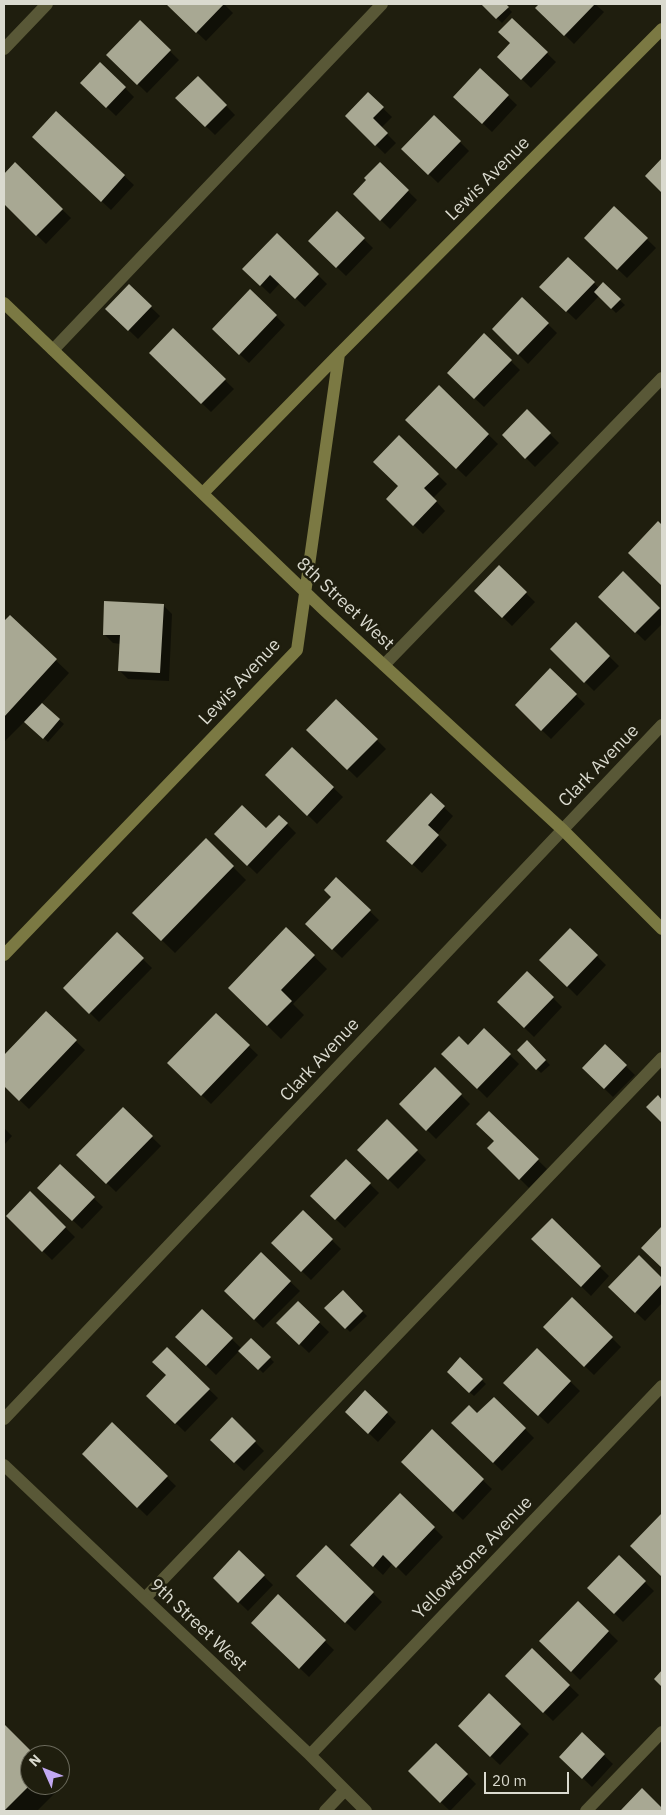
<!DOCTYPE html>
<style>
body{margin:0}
#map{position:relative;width:666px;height:1815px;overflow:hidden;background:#1f1e0e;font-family:"IBM Plex Sans",sans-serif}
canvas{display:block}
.frame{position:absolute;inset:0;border:5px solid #dadacf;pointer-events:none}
.north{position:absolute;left:20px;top:1745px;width:50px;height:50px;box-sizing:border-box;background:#1f1e0e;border:1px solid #6a695b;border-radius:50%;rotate:314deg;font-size:14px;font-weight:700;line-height:20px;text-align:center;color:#dadacf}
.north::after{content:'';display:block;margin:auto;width:18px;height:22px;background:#c2a8f2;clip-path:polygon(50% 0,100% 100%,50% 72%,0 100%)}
.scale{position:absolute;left:484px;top:1772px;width:85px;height:22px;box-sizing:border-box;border:2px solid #dadacf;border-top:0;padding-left:6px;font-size:15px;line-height:18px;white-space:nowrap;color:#dadacf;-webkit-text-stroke:4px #1f1e0e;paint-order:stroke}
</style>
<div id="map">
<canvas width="666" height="1815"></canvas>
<div class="frame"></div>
<div class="north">N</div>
<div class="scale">20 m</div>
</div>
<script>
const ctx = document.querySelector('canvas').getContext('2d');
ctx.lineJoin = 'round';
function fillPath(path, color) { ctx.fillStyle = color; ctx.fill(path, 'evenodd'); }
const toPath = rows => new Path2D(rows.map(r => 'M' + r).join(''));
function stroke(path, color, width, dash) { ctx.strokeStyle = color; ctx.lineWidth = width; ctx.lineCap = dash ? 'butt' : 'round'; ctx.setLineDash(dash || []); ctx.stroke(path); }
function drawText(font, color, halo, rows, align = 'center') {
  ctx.font = font + ' "IBM Plex Sans",sans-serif'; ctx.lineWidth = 5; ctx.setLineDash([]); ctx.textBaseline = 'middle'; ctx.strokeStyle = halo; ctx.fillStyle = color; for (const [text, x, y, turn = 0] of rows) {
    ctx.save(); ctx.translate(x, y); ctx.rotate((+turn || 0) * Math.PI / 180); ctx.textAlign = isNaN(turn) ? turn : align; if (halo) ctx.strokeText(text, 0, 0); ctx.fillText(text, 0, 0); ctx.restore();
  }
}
const shadow = toPath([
 [167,4,224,4,233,13,206,41],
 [483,4,504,4,512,12,502,23],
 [541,4,595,4,604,12,574,44,537,8],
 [512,20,556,62,531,88,499,57,512,44],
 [140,22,179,60,147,93,108,55],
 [100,63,134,97,116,116,82,83],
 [480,70,517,105,492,132,464,106],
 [198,77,235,115,215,135,177,98],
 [368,94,392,117,381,128,396,143,385,154,346,116],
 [56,113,134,185,111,210,42,146],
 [434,116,469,151,438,183,403,149],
 [15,164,71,218,46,244,4,203,4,175],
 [380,164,417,200,390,229,354,194],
 [615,208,656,248,627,278,585,238],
 [337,213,373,248,346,276,310,241],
 [277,235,327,284,305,307,280,283,270,294,244,269],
 [568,258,599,288,603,284,625,305,616,313,599,296,576,320,541,287],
 [129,286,160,316,138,339,107,309],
 [250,291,285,325,249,363,213,329],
 [522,299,557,333,528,364,493,329],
 [173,330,234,389,211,412,150,353],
 [484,335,520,370,484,407,448,373],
 [439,387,498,444,466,477,407,420],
 [527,411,559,443,535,467,503,435],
 [399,437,447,484,433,498,445,511,423,534,387,499,399,487],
 [658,523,662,527,662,585,639,562],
 [499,567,535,602,512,626,476,591],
 [623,573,662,611,662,624,645,641,600,597],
 [163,605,172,614,169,681,128,679,119,670,121,644,113,643,104,634],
 [10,617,69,673,41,704,64,724,48,742,25,721,4,742,4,623],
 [576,624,619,666,594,691,552,649],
 [550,670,585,704,551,739,516,705],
 [336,700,386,749,357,778,308,730],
 [292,748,343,797,317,824,267,775],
 [431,795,453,816,437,835,447,845,422,873,397,850],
 [279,816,296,833,257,874,216,834,266,830],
 [206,840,246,880,175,953,134,913],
 [336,879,379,920,342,958,306,924,333,897],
 [286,929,327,969,293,1004,304,1015,281,1039,229,988],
 [570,930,606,965,577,996,541,960],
 [117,934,152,968,99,1022,65,988],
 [527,972,562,1007,534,1037,498,1002],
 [46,1013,85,1050,29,1109,4,1085,4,1057],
 [216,1015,258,1055,211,1104,169,1063],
 [484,1030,519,1064,487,1098,443,1054,468,1047],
 [527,1042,550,1065,541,1073,519,1050],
 [605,1046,635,1075,613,1097,583,1068],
 [435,1069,470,1104,436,1139,401,1104],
 [123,1109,161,1146,116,1192,78,1155],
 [489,1113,547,1169,529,1188,489,1148,495,1141],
 [387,1121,426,1160,398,1189,359,1150],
 [4,1128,12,1136,4,1145],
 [346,1161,379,1193,345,1228,312,1196],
 [60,1166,103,1207,82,1229,39,1188],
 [30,1193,75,1237,52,1260,7,1216],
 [303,1212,341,1249,311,1280,273,1243],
 [552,1220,609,1276,591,1296,533,1239],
 [261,1254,300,1291,263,1328,225,1291],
 [639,1257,662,1279,662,1303,645,1321,610,1287],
 [343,1292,367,1316,350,1332,326,1308],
 [572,1298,621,1347,594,1375,544,1327],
 [298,1302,329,1332,309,1353,278,1323],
 [202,1310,242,1349,251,1340,274,1362,263,1373,240,1350,216,1375,177,1337],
 [167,1349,218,1398,185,1432,148,1396,168,1375],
 [537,1349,580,1391,548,1424,505,1383],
 [460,1359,486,1384,474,1396,448,1372],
 [365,1392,396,1422,378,1442,347,1412],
 [494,1398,534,1438,502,1471,453,1423,477,1415],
 [232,1419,264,1451,244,1471,212,1440],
 [112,1424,176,1486,147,1516,83,1454],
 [432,1431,492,1489,463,1520,403,1462],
 [400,1494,443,1537,406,1576,393,1563,383,1575,361,1554],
 [662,1515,662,1576,632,1546],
 [326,1547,382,1602,355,1631,298,1576],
 [239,1552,273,1585,248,1611,214,1578],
 [619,1557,654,1591,623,1622,589,1588],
 [278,1596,334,1650,309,1677,253,1623],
 [578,1602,618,1641,580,1680,541,1641],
 [532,1650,579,1695,553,1721,507,1676],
 [489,1695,529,1734,500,1765,459,1726],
 [4,1726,33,1755,30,1755,30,1785,60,1785,60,1782,63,1785,37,1811,4,1811],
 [582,1734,613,1764,592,1787,561,1757],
 [436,1744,476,1784,450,1811,409,1771],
 [642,1790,662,1810,662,1811,622,1810]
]);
const building = toPath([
 [166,4,224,4,196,33],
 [481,4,506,4,509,7,496,19],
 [539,4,595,4,564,36,535,8],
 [512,18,548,52,521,80,497,57,510,43,498,32],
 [140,20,171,50,137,85,106,55],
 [100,62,126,87,106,108,80,83],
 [480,68,509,95,482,124,453,97],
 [198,76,227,105,205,127,175,98],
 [368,92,384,107,373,118,388,133,375,146,345,116],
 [56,111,125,175,101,202,32,137],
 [434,115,461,141,428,175,401,149],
 [662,158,662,193,645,176],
 [15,162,63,209,36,236,4,204,4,174],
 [380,162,409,190,380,221,353,194,366,180,364,178],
 [614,206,648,238,617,270,584,238],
 [337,211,365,238,336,268,308,241],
 [277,233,319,274,295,299,270,275,260,286,242,269],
 [568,257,595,282,566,312,539,287],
 [603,282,621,299,611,309,594,292],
 [129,284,152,306,128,331,105,309],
 [250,289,277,315,239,355,212,329],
 [522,297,549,323,518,355,492,329],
 [173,328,226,379,201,404,149,353],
 [484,333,512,360,474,399,447,373],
 [439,385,489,434,456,469,405,420],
 [527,409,551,433,525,459,502,435],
 [399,435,439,474,424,488,437,501,413,526,386,499,398,486,373,462],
 [658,521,662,525,662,586,628,553],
 [499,565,527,592,502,618,474,591],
 [623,571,660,608,635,633,598,597],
 [104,601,164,604,160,673,118,671,120,635,103,635],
 [10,615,57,659,4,717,4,621],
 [576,622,610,656,584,683,550,649],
 [550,668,577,694,541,731,515,705],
 [336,699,378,739,347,770,306,730],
 [42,703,60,719,43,739,24,722],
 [292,747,334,787,307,816,265,775],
 [431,793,445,806,428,825,439,835,412,865,386,841],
 [242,805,266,828,279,815,288,823,247,866,214,834],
 [206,838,234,866,161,941,132,913],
 [336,877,371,910,332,950,305,924,331,897,324,890],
 [286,927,315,955,281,990,292,1001,267,1026,228,988],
 [570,928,598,955,567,987,539,960],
 [117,932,144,958,89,1014,63,988],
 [527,971,554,997,524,1028,497,1002],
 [46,1011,77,1040,19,1101,4,1086,4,1055],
 [216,1013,250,1045,201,1096,167,1063],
 [484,1028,511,1054,477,1089,441,1054,459,1036,468,1045],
 [527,1040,546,1060,536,1070,517,1050],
 [605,1044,627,1065,604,1089,582,1068],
 [435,1067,462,1094,426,1131,399,1104],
 [658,1095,662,1100,662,1123,646,1107],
 [123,1107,153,1136,106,1184,76,1155],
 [489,1111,539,1159,519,1180,487,1148,494,1141,476,1124],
 [387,1119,418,1150,388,1180,357,1150],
 [346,1159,371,1183,335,1220,310,1196],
 [60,1164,95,1197,72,1221,37,1188],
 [30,1191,66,1227,42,1252,6,1216],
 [303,1210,333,1239,301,1272,271,1243],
 [552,1218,601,1266,581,1287,531,1239],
 [662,1226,662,1268,641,1248],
 [261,1252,291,1281,254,1320,224,1291],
 [639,1255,662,1278,662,1284,635,1313,608,1287],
 [343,1290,363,1311,345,1329,324,1308],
 [572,1297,613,1337,584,1367,543,1327],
 [298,1301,320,1322,299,1345,276,1323],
 [202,1309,233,1338,206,1366,175,1337],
 [251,1338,271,1357,258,1370,238,1351],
 [167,1347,210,1389,175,1424,146,1396,166,1375,152,1362],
 [537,1348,571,1381,538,1416,503,1383],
 [460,1357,483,1379,469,1393,447,1372],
 [365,1390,388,1412,368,1434,345,1412],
 [494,1397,526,1428,493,1463,451,1423,469,1405,477,1413],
 [232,1417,256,1441,234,1463,210,1440],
 [112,1422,168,1476,137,1508,82,1454],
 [432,1429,484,1479,453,1512,401,1462],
 [400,1493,435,1527,396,1568,383,1555,373,1567,350,1545],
 [662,1513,662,1574,661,1576,630,1546],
 [326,1545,374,1592,345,1623,296,1576],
 [239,1550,265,1575,238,1603,213,1578],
 [619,1555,646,1581,614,1614,587,1588],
 [278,1594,326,1640,299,1669,251,1623],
 [578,1601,609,1631,571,1672,539,1641],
 [532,1648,570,1685,543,1713,505,1676],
 [662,1670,662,1687,654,1679],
 [489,1693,521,1724,490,1757,458,1726],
 [4,1724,35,1755,30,1755,30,1785,4,1811],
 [582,1732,605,1754,582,1779,559,1757],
 [436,1743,468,1774,440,1803,408,1771],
 [642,1788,662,1808,662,1811,621,1810]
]);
const lane = toPath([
 [53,350,382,4],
 [384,665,662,378],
 [145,1598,662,1058],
 [586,1811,662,1732]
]);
const street = toPath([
 [4,49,47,4],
 [4,1419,662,725],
 [4,1465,310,1755,366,1811],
 [310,1755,662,1386],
 [325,1811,344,1791]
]);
const secondary = toPath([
 [4,303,324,610,563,830,662,929],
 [203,493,339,354],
 [4,955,297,650,339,354,662,29]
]);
const streetNames = [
 ["Lewis Avenue",488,179,-45],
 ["8th Street West",345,604,43],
 ["Lewis Avenue",240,682,-47],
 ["Clark Avenue",599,766,-46],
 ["Clark Avenue",320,1060,-47],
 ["Yellowstone Avenue",473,1558,-46],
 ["9th Street West",198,1625,43]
];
fillPath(shadow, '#0007');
fillPath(building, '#a8a893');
stroke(lane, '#595837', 12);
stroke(street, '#595837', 12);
stroke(secondary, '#7b7943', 12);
drawText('18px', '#dadacf', '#1f1e0e', streetNames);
</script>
